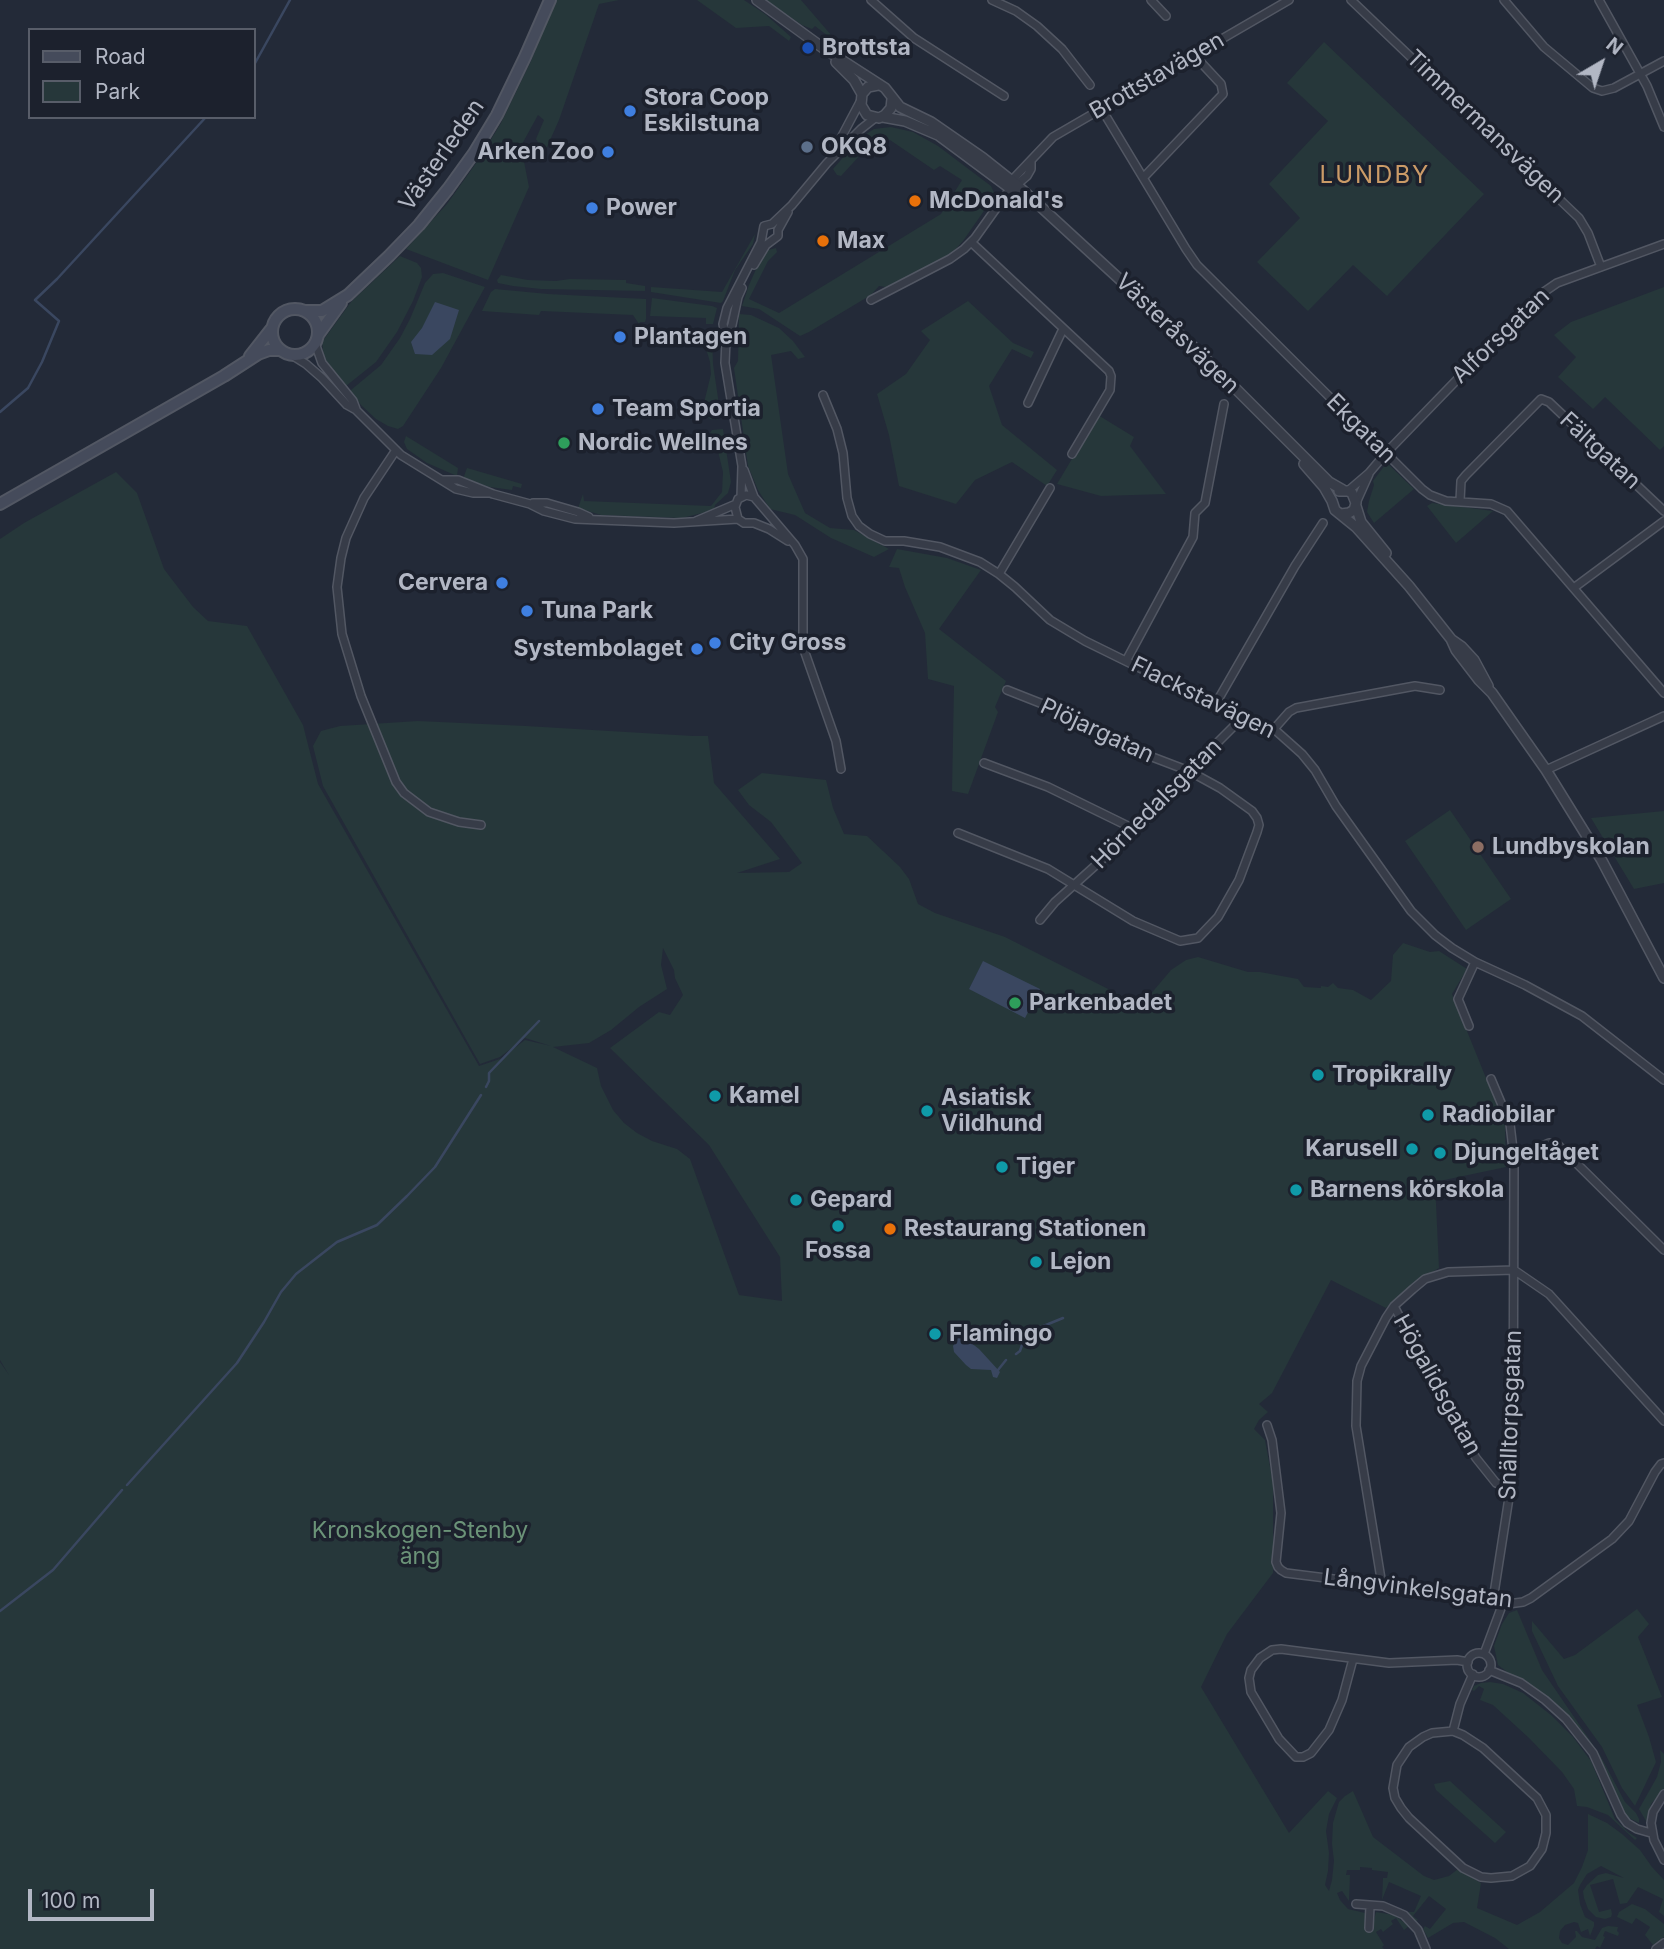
<!DOCTYPE html>
<meta charset="utf-8">
<style>
body{margin:0}
#map{position:relative;width:1664px;height:1949px;overflow:hidden;background:#232a38;font-family:Inter,sans-serif}
canvas{display:block}
.legend{position:absolute;left:28px;top:28px;width:228px;height:91px;box-sizing:border-box;background:#1c212d;border:2px solid #585d69;margin:0;padding:9px 12px;list-style:none;font-size:21px;color:#b2b7c4}
.legend li{display:flex;align-items:center;gap:14px;height:35px}
.legend b{width:35px;border:2px solid #585d69}
.north{position:absolute;left:1566px;top:28px;width:70px;height:70px;-webkit-text-stroke:5px #1c212d;paint-order:stroke;rotate:39deg;font-size:19px;font-weight:700;line-height:28px;text-align:center;color:#b2b7c4}
.north::after{content:'';display:block;margin:auto;width:24px;height:32px;background:#b2b7c4;clip-path:polygon(50% 0,100% 100%,50% 72%,0 100%)}
.scale{position:absolute;left:28px;top:1889px;width:126px;height:32px;box-sizing:border-box;border:4px solid #b2b7c4;border-top:0;padding-left:9px;font-size:21px;line-height:24px;white-space:nowrap;color:#b2b7c4;-webkit-text-stroke:5px #1c212d;paint-order:stroke}
</style>
<div id="map">
<canvas width="1664" height="1949"></canvas>
<ul class="legend">
<li><b style="height:9px;background:#454b5b"></b>Road</li>
<li><b style="height:19px;background:#26373a"></b>Park</li>
</ul>
<div class="north">N</div>
<div class="scale">100 m</div>
</div>
<script>
const ctx = document.querySelector('canvas').getContext('2d');
ctx.lineJoin = 'round';
function fillPath(path, color) { ctx.fillStyle = color; ctx.fill(path, 'evenodd'); }
const toPath = rows => new Path2D(rows.map(r => 'M' + r).join(''));
function stroke(path, color, width, dash) { ctx.strokeStyle = color; ctx.lineWidth = width; ctx.lineCap = dash ? 'butt' : 'round'; ctx.setLineDash(dash || []); ctx.stroke(path); }
function drawText(font, color, halo, rows, align = 'center') {
  ctx.font = font + ' Inter,sans-serif'; ctx.lineWidth = 7; ctx.setLineDash([]); ctx.textBaseline = 'middle'; ctx.strokeStyle = halo; ctx.fillStyle = color; for (const [text, x, y, turn = 0] of rows) {
    ctx.save(); ctx.translate(x, y); ctx.rotate((+turn || 0) * Math.PI / 180); ctx.textAlign = isNaN(turn) ? turn : align; if (halo) ctx.strokeText(text, 0, 0); ctx.fillText(text, 0, 0); ctx.restore();
  }
}
const green = toPath([
 [555,0,619,0,599,4,559,120,547,147,540,146,536,139,544,120,538,115,521,146,529,187,488,280,406,249,447,204,479,159,501,123,531,61],
 [697,0,744,0,765,14,791,37,789,41,769,26,736,28],
 [765,0,801,0,832,36,850,53,815,26,812,29,802,25],
 [1324,42,1484,194,1387,296,1353,265,1308,311,1257,262,1300,218,1269,184,1328,121,1287,83],
 [891,127,913,132,938,146,991,186,995,195,963,241,952,253,905,279,886,287,879,286,871,295,809,332,800,336,759,309,742,306,749,285,757,267,768,250,776,248,777,252,768,261,749,299,779,313,941,214,962,180,940,166,934,170,890,140,882,138,874,140,841,176,837,175,833,169,860,138,874,129],
 [755,234,753,244,735,270,723,301,721,303,651,292,651,287,722,292],
 [400,256,417,263,421,268,422,277,413,301,397,332,376,362,346,386,324,359,322,342,351,302],
 [443,273,485,287,441,368,403,426,398,429,388,426,376,419,361,405,351,392,351,390,381,365,400,338,410,319,425,283,433,274],
 [501,275,528,280,556,281,570,279,626,280,626,283,645,286,645,291,541,289,513,286,498,283,497,280],
 [1664,287,1664,446,1660,450,1605,397,1593,409,1558,377,1576,357,1554,335,1571,322],
 [495,289,548,294,646,299,646,319,645,322,640,322,639,324,633,315,541,311,539,315,482,311,491,292],
 [652,298,712,306,717,308,713,324,706,324,706,318,650,316],
 [968,301,1013,343,1034,352,1031,358,1012,349,989,386,1002,425,1057,470,1047,486,1012,462,975,480,956,504,899,486,889,435,877,394,906,374,930,340,921,331],
 [739,314,751,315,779,328,793,341,805,357,798,359,791,351,771,355,788,474,805,513,830,528,854,530,889,549,874,557,831,538,795,515,770,509,758,490,748,466,734,368,738,361],
 [708,333,712,334,713,364,721,418,717,420,710,419,705,414,703,407,711,374,710,362,704,342,704,337],
 [1098,415,1134,437,1130,446,1166,494,1101,496,1057,484],
 [723,429,731,482,728,493,715,505,714,510,682,518,601,515,578,508,583,494,584,501,711,506,722,492,723,472,718,451,710,433,712,430],
 [406,436,458,468,457,476,427,463,407,449,404,442],
 [1385,465,1389,465,1414,489,1374,523,1367,512,1369,501,1374,485,1373,481],
 [467,468,522,484,521,488,513,486,512,490,490,487,463,479],
 [116,472,137,493,164,569,193,607,208,621,247,626,303,725,318,784,479,1066,500,1059,525,1040,551,1046,525,1038,500,1057,480,1064,323,786,313,746,321,731,340,726,418,721,526,726,693,736,708,736,714,783,780,859,737,873,789,872,802,863,771,822,749,805,738,790,762,773,826,780,833,808,844,834,867,836,900,867,909,879,918,904,935,913,1005,937,1128,999,1144,1002,1171,970,1186,960,1198,957,1248,972,1260,972,1298,979,1304,987,1321,988,1321,986,1328,987,1333,983,1338,988,1353,990,1371,1000,1391,981,1393,955,1403,943,1430,952,1439,951,1467,969,1452,994,1505,1125,1506,1167,1435,1182,1439,1268,1412,1284,1386,1308,1331,1280,1272,1393,1259,1404,1268,1412,1259,1420,1254,1429,1265,1440,1273,1483,1273,1573,1227,1634,1201,1687,1289,1833,1328,1791,1337,1798,1329,1814,1326,1831,1329,1853,1328,1871,1325,1885,1329,1891,1332,1880,1334,1861,1332,1844,1333,1823,1339,1802,1345,1796,1353,1791,1373,1837,1424,1876,1434,1880,1449,1876,1458,1869,1481,1883,1477,1908,1517,1925,1540,1912,1574,1883,1582,1867,1588,1850,1588,1814,1607,1823,1622,1834,1640,1850,1652,1867,1664,1880,1664,1916,1659,1912,1663,1899,1638,1887,1627,1903,1620,1904,1613,1879,1590,1885,1599,1912,1611,1909,1612,1914,1611,1917,1605,1919,1596,1917,1588,1909,1584,1898,1583,1891,1587,1885,1598,1875,1606,1873,1624,1878,1601,1866,1587,1874,1580,1885,1578,1890,1580,1904,1585,1917,1594,1922,1594,1926,1590,1936,1588,1929,1581,1932,1578,1923,1574,1922,1565,1925,1560,1931,1559,1938,1562,1943,1568,1945,1576,1937,1575,1931,1577,1931,1582,1937,1595,1940,1602,1928,1608,1926,1618,1927,1617,1931,1619,1933,1618,1936,1605,1931,1603,1936,1605,1937,1600,1948,1597,1946,1595,1949,1509,1949,1495,1938,1464,1922,1453,1923,1428,1938,1423,1929,1425,1926,1430,1929,1446,1909,1429,1896,1413,1916,1418,1920,1416,1921,1408,1912,1414,1912,1421,1896,1389,1882,1382,1900,1383,1878,1387,1878,1388,1872,1372,1870,1372,1868,1360,1867,1360,1870,1347,1870,1346,1875,1350,1875,1349,1901,1342,1891,1337,1893,1340,1900,1348,1909,1365,1913,1368,1929,1372,1929,1376,1912,1394,1915,1409,1926,1404,1930,1396,1918,1391,1921,1393,1924,1383,1932,1381,1929,1376,1932,1384,1945,1382,1947,1384,1949,0,1949,0,1362,9,1375,0,1360,0,539,24,523],
 [663,948,674,970,675,978,683,995,670,1015,659,1012,610,1048,709,1145,780,1257,782,1301,739,1295,690,1159,677,1149,652,1141,637,1133,624,1123,613,1110,601,1086,597,1068,553,1047,589,1043,611,1030,639,1007,667,989,661,965],
 [983,962,1036,989,969,989],
 [1432,503,1493,511,1456,543,1427,506],
 [897,549,947,558,981,570,939,629,1006,681,995,707,998,712,968,794,952,791,954,686,928,679,925,633,905,587,899,568,889,567],
 [1450,810,1511,899,1466,930,1405,841],
 [1664,811,1664,883,1634,889,1591,818],
 [1637,1609,1649,1624,1638,1637,1662,1697,1637,1705,1649,1737,1656,1762,1635,1806,1622,1788,1602,1747,1558,1686,1532,1631,1532,1621,1564,1659,1575,1655],
 [1517,1610,1542,1670,1600,1755,1625,1802,1636,1813,1639,1819,1639,1823,1627,1817,1623,1811,1611,1782,1598,1757,1560,1711,1540,1692,1511,1675,1498,1665,1494,1646,1502,1624,1509,1613],
 [1490,1682,1503,1684,1523,1693,1551,1715,1573,1737,1591,1761,1615,1819,1628,1832,1637,1838,1635,1840,1608,1815,1587,1807,1577,1806,1574,1789,1562,1772,1529,1738,1493,1705,1480,1700,1484,1689,1479,1686,1474,1691,1472,1690,1474,1686,1481,1683],
 [1660,1750,1664,1754,1664,1790,1651,1804,1647,1821,1646,1821,1639,1809,1657,1777,1661,1762],
 [1450,1781,1506,1832,1495,1843,1436,1790,1434,1784],
 [1632,1904,1645,1909,1664,1924,1664,1937,1653,1945,1645,1935,1650,1927,1636,1918,1632,1924,1617,1917,1619,1912]
]);
const water = toPath([
 [435,302,459,310,450,339,432,355,415,354,411,342,422,328],
 [983,961,1040,989,1025,1018,969,989],
 [958,1338,966,1339,979,1349,1000,1372,997,1378,993,1377,991,1370,971,1369,966,1365,954,1352,953,1346]
]);
const stream = toPath([
 [254,65,290,0],
 [0,412,28,388,42,362,59,321,35,300,57,279,206,117],
 [486,1087,489,1081,489,1073,539,1021],
 [1016,1354,1020,1351,1024,1339,1029,1334,1041,1327,1063,1318],
 [998,1370,1006,1360],
 [127,1485,237,1363,264,1322,281,1292,296,1274,337,1242,377,1225,407,1196,435,1167,481,1095],
 [0,1611,53,1570,122,1490]
]);
const minor = toPath([
 [871,0,914,38,1004,96],
 [992,0,1016,11,1037,26,1062,49,1090,85],
 [1151,0,1166,16],
 [1351,0,1579,218,1588,233,1601,267],
 [1504,0,1544,47,1593,88,1602,91,1614,88,1664,61],
 [1599,0,1647,86,1664,127],
 [1101,108,1186,249,1197,265,1422,489,1430,495,1446,501,1491,504,1507,511,1664,693],
 [833,153,860,102],
 [1144,177,1223,94,1221,84,1194,55],
 [1014,187,1027,176,1031,169,1031,161],
 [971,242,1109,371,1111,376,1110,390,1072,454],
 [754,265,766,245,778,236,778,230,788,212],
 [871,300,950,259,964,249,975,238,1010,189,1015,177,1053,137,1289,0],
 [726,339,732,325,738,297,742,288],
 [315,343,322,363,353,401,356,409],
 [290,354,306,364,322,378,347,405,356,410,401,455,456,489,473,493,489,493],
 [823,395,837,429,843,453,847,498,852,516,859,526,870,534,885,541,904,541,940,547,980,562,999,574,1015,587,1050,620,1085,641,1215,705,1274,729,1302,754,1315,770,1336,806,1411,911,1435,935,1452,948,1475,962,1525,985,1582,1016,1664,1080],
 [1028,403,1063,329],
 [396,450,364,498,346,538,341,558,337,587,342,634,361,696,396,782,404,793,429,812,459,822,481,825],
 [744,470,754,497,795,545,803,559,803,647,836,741,841,769],
 [443,480,458,480,493,494,530,504,544,511,575,519,674,523,738,519],
 [1348,491,1369,473,1386,453,1538,296,1557,283,1664,244],
 [741,497,742,466,725,363,726,340,723,324,727,308,761,242,764,226,772,224,792,205,827,163,861,129,875,118],
 [754,497,746,495,738,499,735,507,738,519,744,523,754,523,769,529,788,541],
 [1460,501,1461,481,1466,475,1541,399,1549,402,1664,511],
 [533,503,547,503,578,512,589,517],
 [1356,503,1369,474],
 [696,521,736,504],
 [999,574,1050,488],
 [1575,587,1664,521],
 [1126,661,1193,537,1195,513,1205,503,1224,404],
 [1215,705,1295,566,1323,523],
 [1274,729,1289,712,1296,708,1415,686,1440,690],
 [984,763,1048,787,1136,830],
 [1546,770,1664,716],
 [958,833,1048,869,1133,921,1180,941,1198,938,1218,917,1239,880,1257,832,1259,825,1257,818,1252,811,1220,788,1189,771,1126,747,1068,714,1007,690],
 [1040,920,1055,902,1158,809,1189,771,1244,716],
 [1469,1026,1458,999,1475,962],
 [1491,1079,1510,1124,1514,1158,1513,1472,1493,1600],
 [1514,1158,1549,1143,1558,1145,1664,1250],
 [1514,1270,1549,1294,1664,1421],
 [1394,1306,1452,1418,1476,1458,1496,1483,1512,1489],
 [1267,1425,1272,1440,1281,1513,1276,1562,1278,1567,1281,1570,1286,1573,1318,1577,1493,1600,1508,1604,1523,1602,1531,1598,1612,1539,1629,1521,1655,1472,1661,1464,1664,1463],
 [1382,1585,1356,1426,1357,1381,1361,1366,1386,1318,1394,1306,1413,1289,1425,1279,1448,1272,1514,1270],
 '1467 1665a12 12 0 1 1 24 0a12 12 0 1 1-24 0Z',
 [1484,1654,1503,1603],
 [1353,1659,1342,1700,1329,1730,1311,1753,1303,1757,1296,1757,1279,1739,1251,1692,1249,1678,1251,1670,1260,1658,1272,1650,1281,1649,1389,1663,1457,1660,1468,1662],
 [1489,1670,1521,1683,1545,1700,1566,1719,1593,1753,1621,1815,1627,1823,1637,1829,1651,1833],
 [1453,1731,1463,1735,1483,1748,1537,1798,1546,1815,1546,1833,1542,1849,1530,1866,1512,1876,1491,1878,1481,1877,1463,1868,1409,1818,1401,1808,1395,1798,1393,1788,1397,1765,1409,1747,1423,1737,1432,1733,1453,1731],
 [1453,1731,1460,1704,1473,1674],
 [1664,1794,1653,1812,1651,1823,1654,1840,1664,1860],
 [1356,1904,1383,1906,1404,1915,1418,1930,1426,1949],
 [1369,1928,1370,1906],
 [1656,1949,1664,1943]
]);
const tertiary = toPath([
 [757,0,823,48,885,88,900,107,931,122,983,158,1017,185,1201,354,1329,482,1343,490],
 [836,62,854,80,862,94],
 [878,85,868,87,862,94,861,105,867,115,879,118,885,115,891,108,892,99],
 [883,117,905,121,938,135,1031,204],
 [1304,464,1324,487,1332,501,1335,510,1356,527,1409,586,1451,639,1456,650,1479,680,1492,693,1546,770,1601,859,1664,978],
 [1339,491,1348,491,1352,493,1356,503,1354,510,1349,513,1341,514],
 [1356,506,1361,522,1386,553],
 [1452,640,1462,647,1474,660,1488,686]
]);
const secondary = toPath([
 '272 332a23 23 0 1 1 46 0a23 23 0 1 1-46 0Z',
 [306,311,322,311,348,295,389,256,419,225,448,189,474,153,497,115,525,57,550,0],
 [318,335,341,303],
 [250,356,272,328],
 [0,504,224,376,258,354,269,350,281,350]
]);
const markers = [
 [808,48,7,"#1a4fb4"],
 [630,111,7,"#3f7fe0"],
 [807,147,7,"#5c6f8a"],
 [608,152,7,"#3f7fe0"],
 [915,201,7,"#e8710a"],
 [592,208,7,"#3f7fe0"],
 [823,241,7,"#e8710a"],
 [620,337,7,"#3f7fe0"],
 [598,409,7,"#3f7fe0"],
 [564,443,7,"#2e9e5b"],
 [502,583,7,"#3f7fe0"],
 [527,611,7,"#3f7fe0"],
 [715,643,7,"#3f7fe0"],
 [697,649,7,"#3f7fe0"],
 [1478,847,7,"#8d6e63"],
 [1015,1003,7,"#2e9e5b"],
 [1318,1075,7,"#0f9aa8"],
 [715,1096,7,"#0f9aa8"],
 [927,1111,7,"#0f9aa8"],
 [1428,1115,7,"#0f9aa8"],
 [1412,1149,7,"#0f9aa8"],
 [1440,1153,7,"#0f9aa8"],
 [1002,1167,7,"#0f9aa8"],
 [1296,1190,7,"#0f9aa8"],
 [796,1200,7,"#0f9aa8"],
 [838,1226,7,"#0f9aa8"],
 [890,1229,7,"#e8710a"],
 [1036,1262,7,"#0f9aa8"],
 [935,1334,7,"#0f9aa8"]
];
const poiNames = [
 ["Brottsta",822,48],
 ["Stora Coop",644,98],
 ["Eskilstuna",644,124],
 ["OKQ8",821,147],
 ["Arken Zoo",594,152,"right"],
 ["McDonald's",929,201],
 ["Power",606,208],
 ["Max",837,241],
 ["Plantagen",634,337],
 ["Team Sportia",612,409],
 ["Nordic Wellnes",578,443],
 ["Cervera",488,583,"right"],
 ["Tuna Park",541,611],
 ["City Gross",729,643],
 ["Systembolaget",683,649,"right"],
 ["Lundbyskolan",1492,847],
 ["Parkenbadet",1029,1003],
 ["Tropikrally",1332,1075],
 ["Kamel",729,1096],
 ["Asiatisk",941,1098],
 ["Vildhund",941,1124],
 ["Radiobilar",1442,1115],
 ["Karusell",1398,1149,"right"],
 ["Djungeltåget",1454,1153],
 ["Tiger",1016,1167],
 ["Barnens körskola",1310,1190],
 ["Gepard",810,1200],
 ["Restaurang Stationen",904,1229],
 ["Fossa",838,1251,"center"],
 ["Lejon",1050,1262],
 ["Flamingo",949,1334]
];
const streetNames = [
 ["Brottstavägen",1157,76,-30],
 ["Timmermansvägen",1485,127,44],
 ["Västerleden",442,155,-55],
 ["Västeråsvägen",1177,334,44],
 ["Alforsgatan",1501,336,-44],
 ["Ekgatan",1361,429,45],
 ["Fältgatan",1600,451,43],
 ["Flackstavägen",1203,698,26],
 ["Plöjargatan",1097,731,25],
 ["Hörnedalsgatan",1157,804,-45],
 ["Högalidsgatan",1437,1385,61],
 ["Snälltorpsgatan",1511,1415,-88],
 ["Långvinkelsgatan",1418,1589,7]
];
const parkNames = [
 ["Kronskogen-Stenby",420,1531],
 ["äng",420,1557]
];
const neighbourhoodNames = [
 ["LUNDBY",1375,176]
];
fillPath(green, '#26373a');
fillPath(water, '#3a4760');
stroke(stream, '#3a4760', 2.5);
stroke(minor, '#525763', 10);
stroke(tertiary, '#525763', 12);
stroke(secondary, '#525763', 14);
stroke(minor, '#373c48', 7);
stroke(tertiary, '#373c48', 9);
stroke(secondary, '#454b5b', 10);
for (const [x, y, r, color] of markers) { const dot = new Path2D(); dot.arc(x, y, r, 0, 2 * Math.PI); ctx.fillStyle = color; ctx.fill(dot); stroke(dot, '#1c212d', 2.5); }
drawText('bold 23px', '#b2b7c4', '#1c212d', poiNames, 'left');
drawText('23px', '#b2b7c4', '#1c212d', streetNames);
drawText('23px', '#6b9378', '#1c212d', parkNames);
ctx.letterSpacing = '2px';
drawText('24px', '#cb9b67', '#1c212d', neighbourhoodNames);
ctx.letterSpacing = '0px';
</script>
